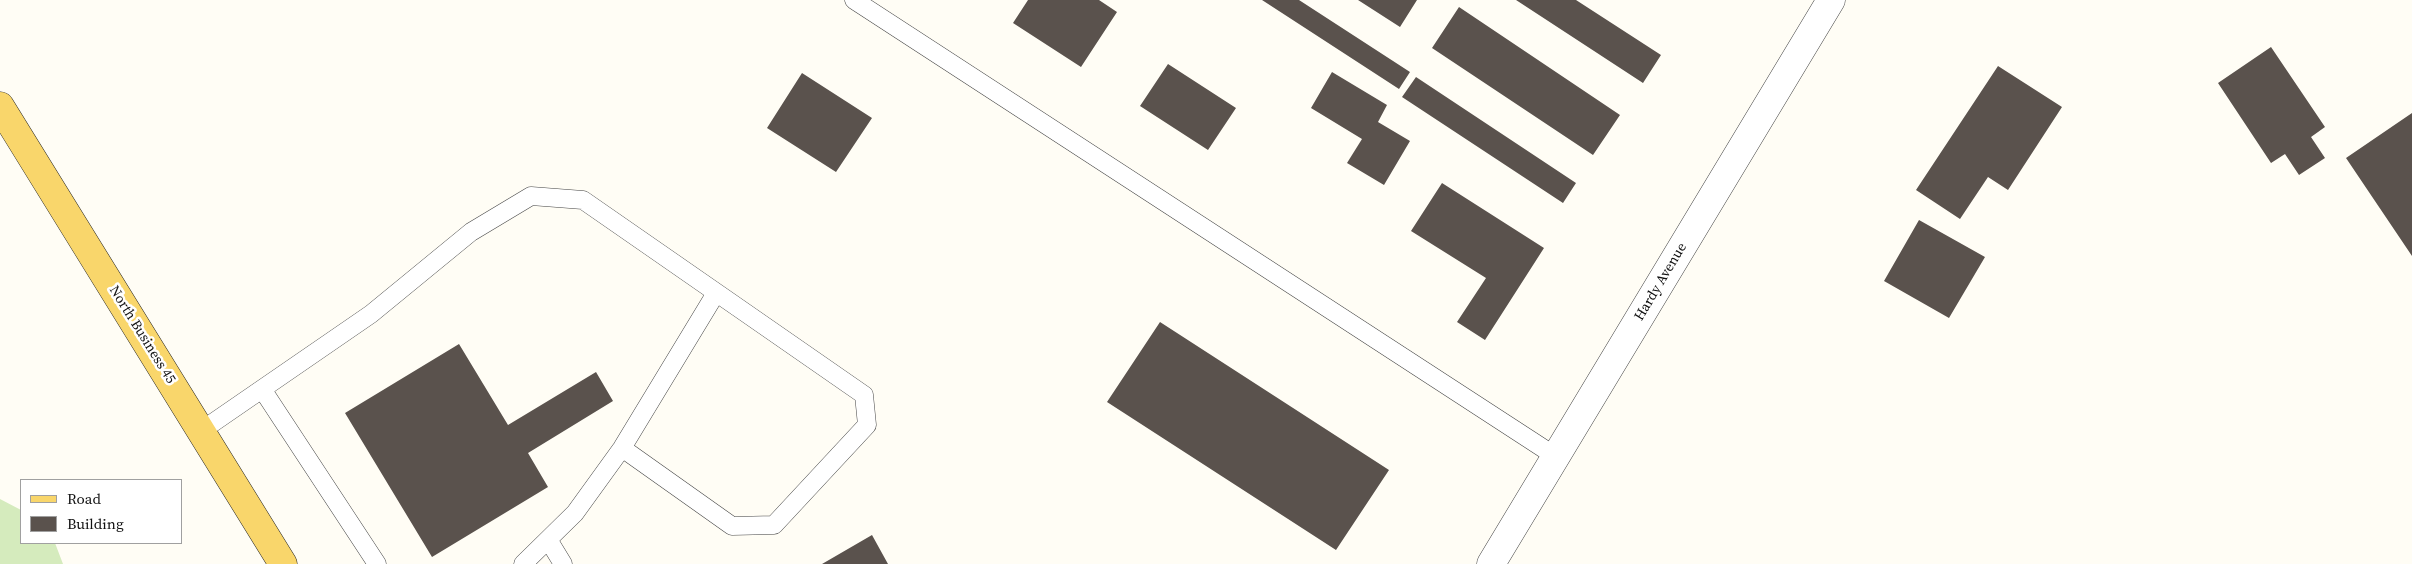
<!DOCTYPE html>
<style>
body{margin:0}
#map{position:relative;width:2412px;height:564px;overflow:hidden;background:#fffdf5;font-family:"Source Serif 4",serif}
canvas{display:block}
.legend{position:absolute;left:20px;top:479px;width:162px;height:65px;box-sizing:border-box;background:#fff;border:1px solid #a0a0a0;margin:0;padding:6px 9px;list-style:none;font-size:15px;color:#111}
.legend li{display:flex;align-items:center;gap:10px;height:25px}
.legend b{width:25px;border:1px solid #a0a0a0}
</style>
<div id="map">
<canvas width="2412" height="564"></canvas>
<ul class="legend">
<li><b style="height:6px;background:#f9d66b"></b>Road</li>
<li><b style="height:14px;background:#5a524d"></b>Building</li>
</ul>
</div>
<script>
const ctx = document.querySelector('canvas').getContext('2d');
ctx.lineJoin = 'round';
function fillPath(path, color) { ctx.fillStyle = color; ctx.fill(path, 'evenodd'); }
const toPath = rows => new Path2D(rows.map(r => 'M' + r).join(''));
function stroke(path, color, width, dash) { ctx.strokeStyle = color; ctx.lineWidth = width; ctx.lineCap = dash ? 'butt' : 'round'; ctx.setLineDash(dash || []); ctx.stroke(path); }
function drawText(font, color, halo, rows, align = 'center') {
  ctx.font = font + ' "Source Serif 4",serif'; ctx.lineWidth = 5; ctx.setLineDash([]); ctx.textBaseline = 'middle'; ctx.strokeStyle = halo; ctx.fillStyle = color; for (const [text, x, y, turn = 0] of rows) {
    ctx.save(); ctx.translate(x, y); ctx.rotate((+turn || 0) * Math.PI / 180); ctx.textAlign = isNaN(turn) ? turn : align; if (halo) ctx.strokeText(text, 0, 0); ctx.fillText(text, 0, 0); ctx.restore();
  }
}
const green = toPath([
 [0,499,21,510,21,543,55,543,63,564,0,564]
]);
const building = toPath([
 [1028,0,1099,0,1117,12,1081,67,1013,23],
 [1262,0,1299,0,1410,72,1399,89],
 [1358,0,1417,0,1400,27],
 [1516,0,1576,0,1661,55,1643,83],
 [1459,7,1620,115,1593,155,1432,48],
 [2271,47,2325,127,2311,137,2325,158,2299,175,2285,154,2271,163,2218,83],
 [1168,64,1236,108,1208,150,1140,106],
 [1998,66,2062,107,2008,190,1988,177,1960,219,1916,190],
 [1332,72,1387,105,1378,122,1410,141,1384,185,1347,163,1362,139,1311,108],
 [802,73,872,118,836,172,767,128],
 [1416,77,1576,183,1563,203,1402,97],
 [2412,113,2412,256,2346,158],
 [1442,183,1544,248,1485,340,1457,322,1486,278,1411,231],
 [1919,220,1985,257,1949,318,1884,281],
 [1160,322,1389,470,1336,550,1107,402],
 [459,344,508,425,596,372,613,401,528,453,548,487,432,557,345,413],
 [872,535,888,564,822,564]
]);
const service = toPath([
 [854,0,1555,456],
 [262,389,371,314,471,232,531,196,583,200,864,395,867,425,774,525,732,526,622,448],
 [201,431,262,389,377,564],
 [549,541,563,564],
 [523,564,575,513,622,448,716,293]
]);
const tertiary = toPath([
 [1491,564,1831,0]
]);
const primary = toPath([
 [0,106,283,564]
]);
const streetNames = [
 ["Hardy Avenue",1661,282,-59],
 ["North Business 45",142,335,58]
];
fillPath(green, '#d5ebbd');
fillPath(building, '#5a524d');
stroke(service, '#444', 19);
stroke(tertiary, '#444', 29);
stroke(primary, '#222', 29);
stroke(service, '#fff', 18);
stroke(tertiary, '#fff', 28);
stroke(primary, '#f9d66b', 28);
drawText('14px', '#111', '#fff', streetNames);
</script>
